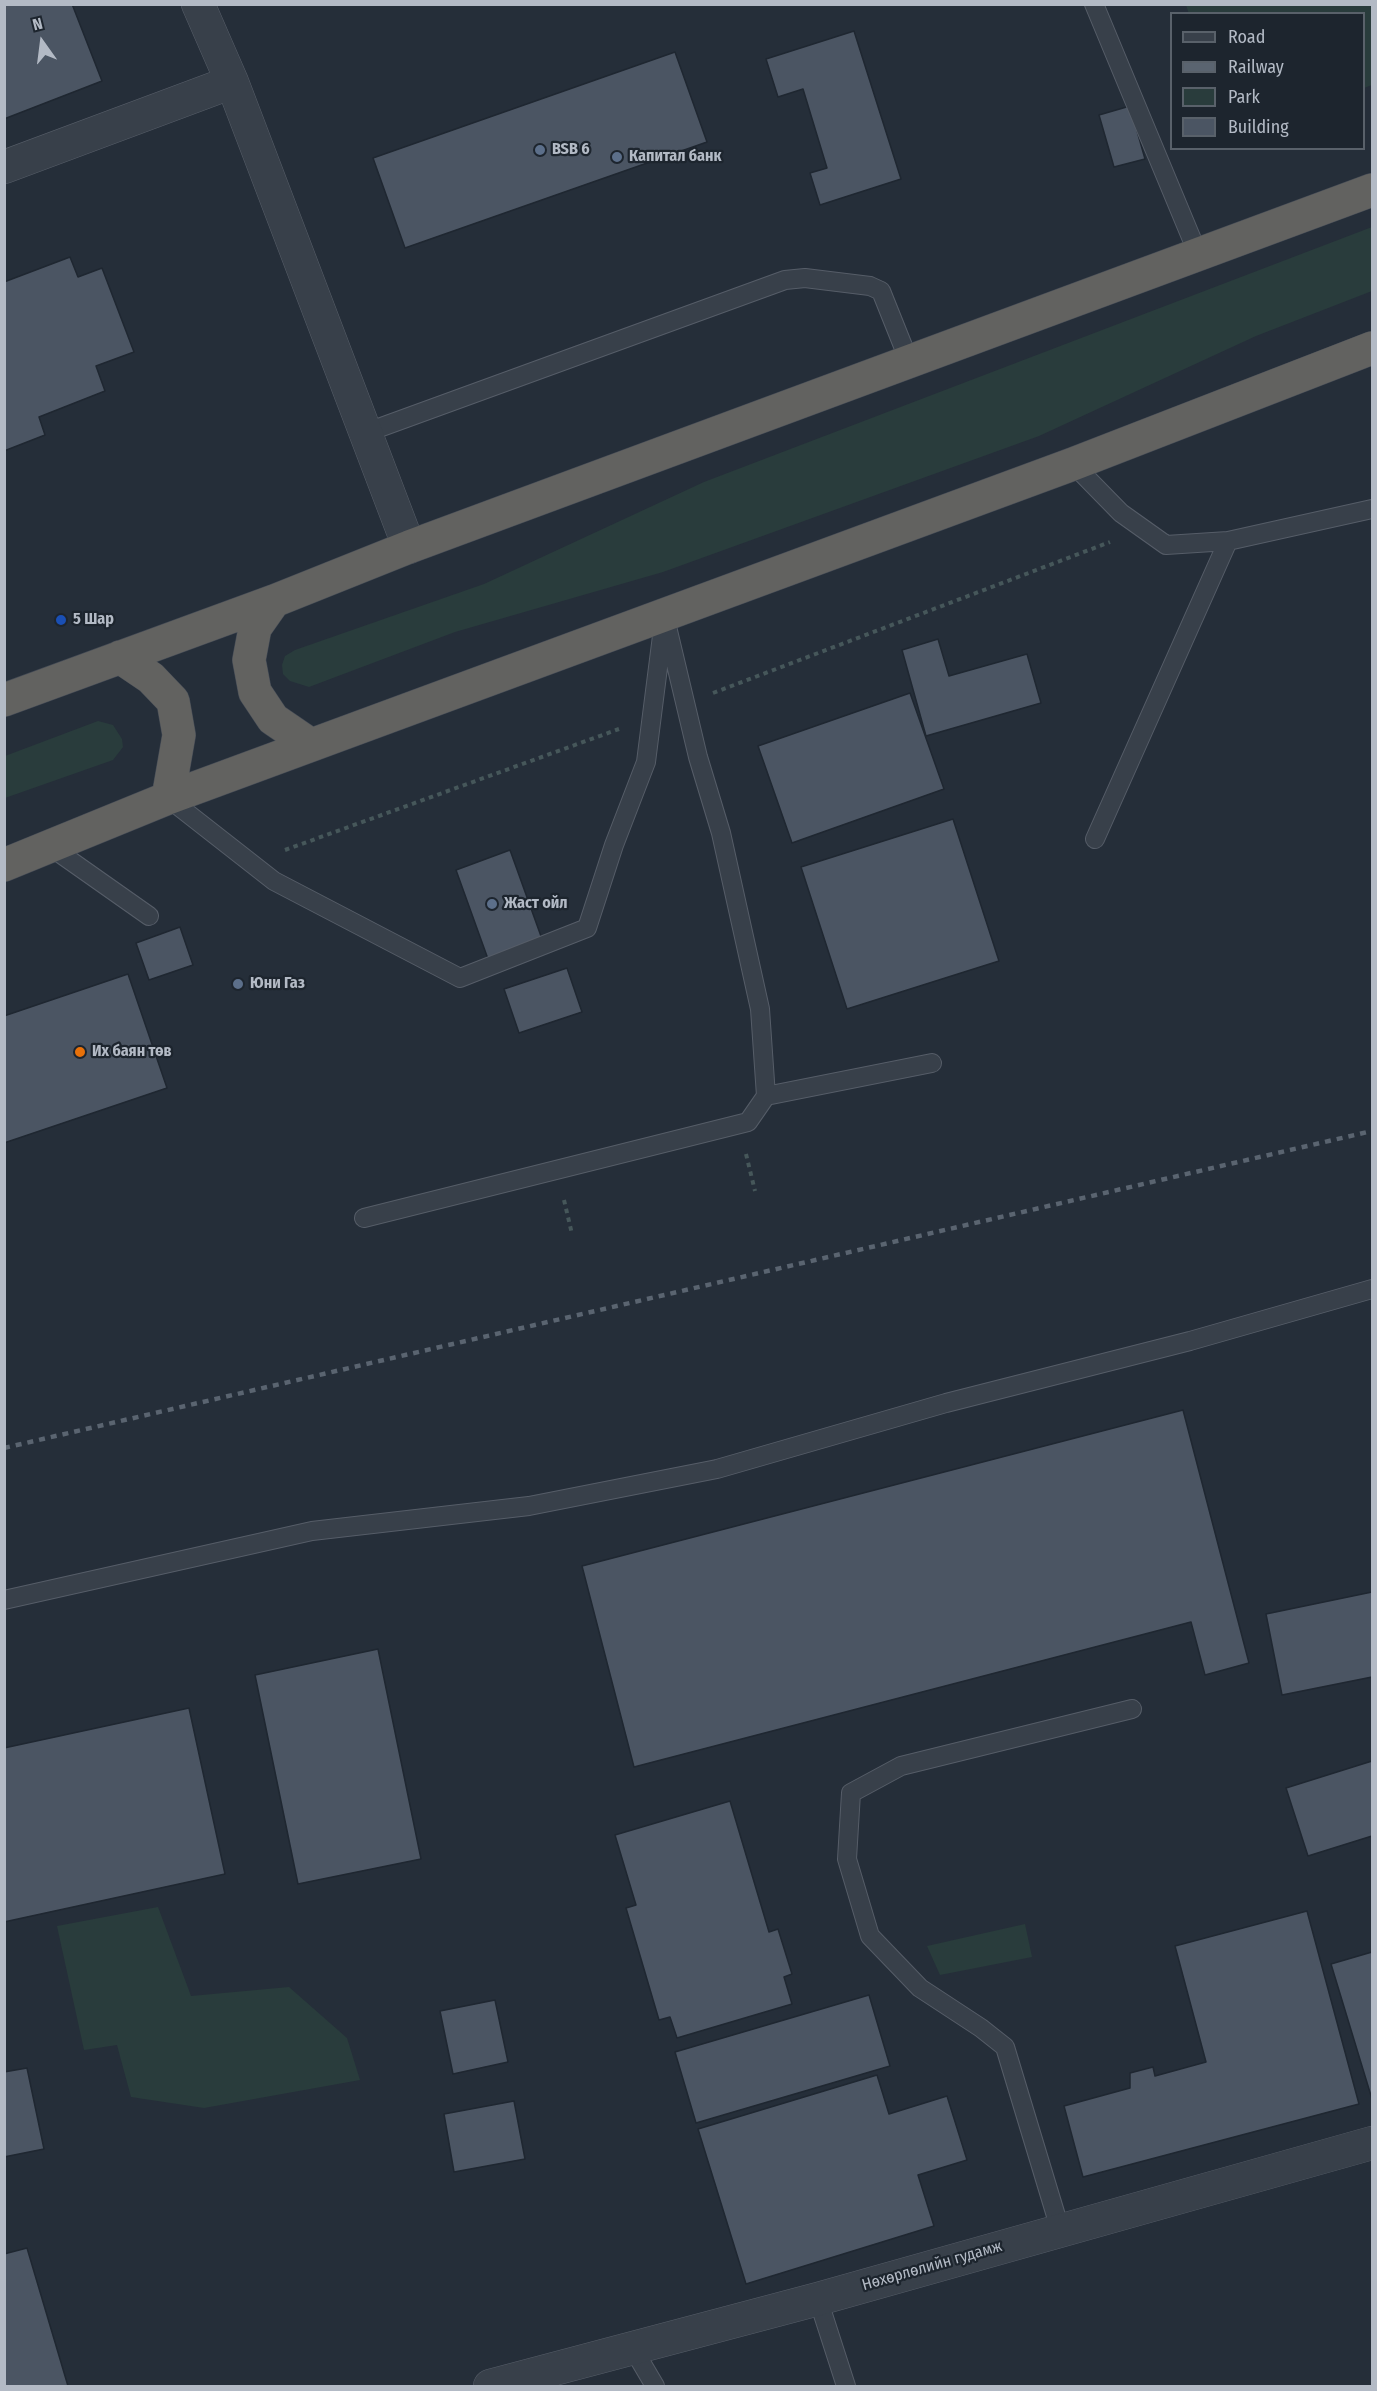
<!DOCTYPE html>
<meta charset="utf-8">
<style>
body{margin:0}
#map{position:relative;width:1377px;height:2391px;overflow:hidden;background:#252e39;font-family:"Fira Sans Condensed",sans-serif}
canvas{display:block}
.frame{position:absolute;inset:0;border:6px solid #b3bac5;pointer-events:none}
.legend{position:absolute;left:1170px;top:12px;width:195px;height:138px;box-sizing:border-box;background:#1d252e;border:2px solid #59616a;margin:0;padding:8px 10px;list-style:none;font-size:18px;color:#b3bac5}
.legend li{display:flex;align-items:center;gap:12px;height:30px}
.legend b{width:30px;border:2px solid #59616a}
.north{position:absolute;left:12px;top:12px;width:60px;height:60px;-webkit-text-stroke:4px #1d252e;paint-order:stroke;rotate:346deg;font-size:16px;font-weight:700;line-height:24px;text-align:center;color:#b3bac5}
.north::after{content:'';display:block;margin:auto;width:21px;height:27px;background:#b3bac5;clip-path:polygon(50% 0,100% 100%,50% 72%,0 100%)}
</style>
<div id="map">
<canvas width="1377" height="2391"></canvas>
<div class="frame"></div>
<ul class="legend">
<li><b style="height:8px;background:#38404a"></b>Road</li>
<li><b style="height:8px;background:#5a6470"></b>Railway</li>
<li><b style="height:16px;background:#293c3c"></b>Park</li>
<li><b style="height:16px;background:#4b5563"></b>Building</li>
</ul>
<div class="north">N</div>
</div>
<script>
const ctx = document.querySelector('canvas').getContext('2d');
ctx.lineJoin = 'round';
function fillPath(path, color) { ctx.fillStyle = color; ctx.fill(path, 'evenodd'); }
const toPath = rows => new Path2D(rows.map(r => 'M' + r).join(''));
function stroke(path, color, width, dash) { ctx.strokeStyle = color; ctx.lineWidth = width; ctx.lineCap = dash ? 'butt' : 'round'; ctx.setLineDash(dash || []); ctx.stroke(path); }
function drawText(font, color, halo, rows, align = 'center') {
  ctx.font = font + ' "Fira Sans Condensed",sans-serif'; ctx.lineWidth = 4.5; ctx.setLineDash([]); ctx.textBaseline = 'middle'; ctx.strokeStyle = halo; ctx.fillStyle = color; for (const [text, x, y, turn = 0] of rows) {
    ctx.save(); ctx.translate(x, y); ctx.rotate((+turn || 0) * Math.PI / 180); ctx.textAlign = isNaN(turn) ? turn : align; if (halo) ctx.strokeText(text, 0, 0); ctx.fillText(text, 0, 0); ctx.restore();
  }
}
const green = toPath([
 [1186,5,1372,5,1372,85,1364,88,1364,14,1189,14],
 [1372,227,1372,291,1256,336,1039,436,663,572,455,632,309,687,290,681,283,674,282,665,285,656,295,650,484,584,704,482],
 [98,721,113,725,122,739,123,747,113,760,5,798,5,756],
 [158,1907,191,1996,289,1987,347,2038,360,2080,204,2108,131,2097,117,2045,84,2050,57,1926],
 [1025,1924,1032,1957,940,1975,927,1946]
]);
const building = toPath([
 [4,4,72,4,102,81,4,119,4,4],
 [854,31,901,179,820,205,810,173,827,168,803,89,778,97,766,59,854,31],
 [675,52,707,142,405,248,373,158,675,52],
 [1130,106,1145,159,1114,167,1099,115,1130,106],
 [70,257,78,277,102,268,134,352,96,366,105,391,39,417,45,435,4,451,4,282,70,257],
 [938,639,949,676,1027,654,1041,703,926,736,902,650,938,639],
 [910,693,944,789,792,843,758,746,910,693],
 [953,819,999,961,847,1009,801,867,953,819],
 [510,850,542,939,488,959,456,870,510,850],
 [180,927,193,965,149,980,136,943,180,927],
 [567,968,582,1012,519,1033,504,989,567,968],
 [128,974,167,1088,4,1143,4,1016,128,974],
 [1183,1410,1249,1663,1205,1675,1191,1622,634,1767,582,1566,1183,1410],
 [1372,1592,1372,1677,1282,1695,1266,1614,1372,1592],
 [378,1649,421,1859,298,1884,255,1675,378,1649],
 [189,1708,225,1874,4,1922,4,1748,189,1708],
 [1372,1761,1372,1836,1308,1856,1286,1788,1372,1761],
 [730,1801,769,1932,778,1929,792,1974,784,1977,792,2004,677,2038,670,2017,659,2020,626,1908,636,1905,615,1835,730,1801],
 [1307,1911,1359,2104,1083,2177,1064,2106,1130,2088,1130,2073,1153,2067,1155,2076,1206,2062,1175,1946,1307,1911],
 [1372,1952,1372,2099,1331,1964,1372,1952],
 [869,1995,890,2066,696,2123,675,2052,869,1995],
 [495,2000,508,2062,453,2074,440,2011,495,2000],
 [27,2068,44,2149,4,2157,4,2072,27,2068],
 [877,2075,889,2114,947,2096,967,2160,918,2175,934,2226,746,2284,698,2129,877,2075],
 [514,2101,525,2159,454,2172,444,2114,514,2101],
 [27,2248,68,2386,4,2386,4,2254,27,2248]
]);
const path = toPath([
 [713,693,1110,542],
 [285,850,619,729],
 [746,1154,755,1191],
 [564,1200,572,1234]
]);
const service = toPath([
 [1094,4,1198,254],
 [365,433,785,280,805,278,870,286,881,291,909,361],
 [1073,464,1121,513,1166,545,1228,541,1372,509],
 [168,798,274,881,460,978,587,928,614,845,646,762,663,628],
 [1095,839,1228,541],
 [51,847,149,916],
 [766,1096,932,1063],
 [364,1218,748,1122,766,1096,760,1009,721,833,698,757,664,614],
 [4,1600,312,1531,529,1506,717,1469,946,1403,1190,1341,1372,1289],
 [1060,2229,1005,2047,981,2028,920,1988,870,1936,847,1859,851,1793,901,1766,1132,1709],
 [818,2299,846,2386],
 [632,2347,655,2386]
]);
const minor = toPath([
 [198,4,232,82,409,547],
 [4,167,232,82],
 [490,2386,818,2299,1372,2143]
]);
const trunk = toPath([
 [274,601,255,628,249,660,255,692,273,719,311,745],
 [120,657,151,678,173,701,179,735,168,798],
 [4,700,274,601,409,547,1372,190],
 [4,865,168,798,1073,464,1372,348]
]);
const rail = toPath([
 [4,1448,1372,1131]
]);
const markers = [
 [540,150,6,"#5c6f8a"],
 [617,157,6,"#5c6f8a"],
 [61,620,6,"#1a4fb4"],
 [492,904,6,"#5c6f8a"],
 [238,984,6,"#5c6f8a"],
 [80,1052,6,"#e8710a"]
];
const poiNames = [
 ["BSB 6",552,150],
 ["Капитал банк",629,157],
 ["5 Шар",73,620],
 ["Жаст ойл",504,904],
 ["Юни Газ",250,984],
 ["Их баян төв",92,1052]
];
const streetNames = [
 ["Нөхөрлөлийн гудамж",932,2266,-16]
];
fillPath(green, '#293c3c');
fillPath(building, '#4b5563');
stroke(building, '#1f2731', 1.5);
stroke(service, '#565d68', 20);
stroke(minor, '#565d68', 34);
stroke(trunk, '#434a55', 34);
stroke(path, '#46575a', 4, [4.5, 4.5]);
stroke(service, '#38404a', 18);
stroke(minor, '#38404a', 33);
stroke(trunk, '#626260', 33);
stroke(rail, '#5a6470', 4.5, [6, 6]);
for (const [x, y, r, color] of markers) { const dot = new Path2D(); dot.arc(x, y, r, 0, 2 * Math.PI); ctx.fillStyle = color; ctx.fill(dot); stroke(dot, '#1d252e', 2); }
drawText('bold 16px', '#b3bac5', '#1d252e', poiNames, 'left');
drawText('16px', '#b3bac5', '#1d252e', streetNames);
</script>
